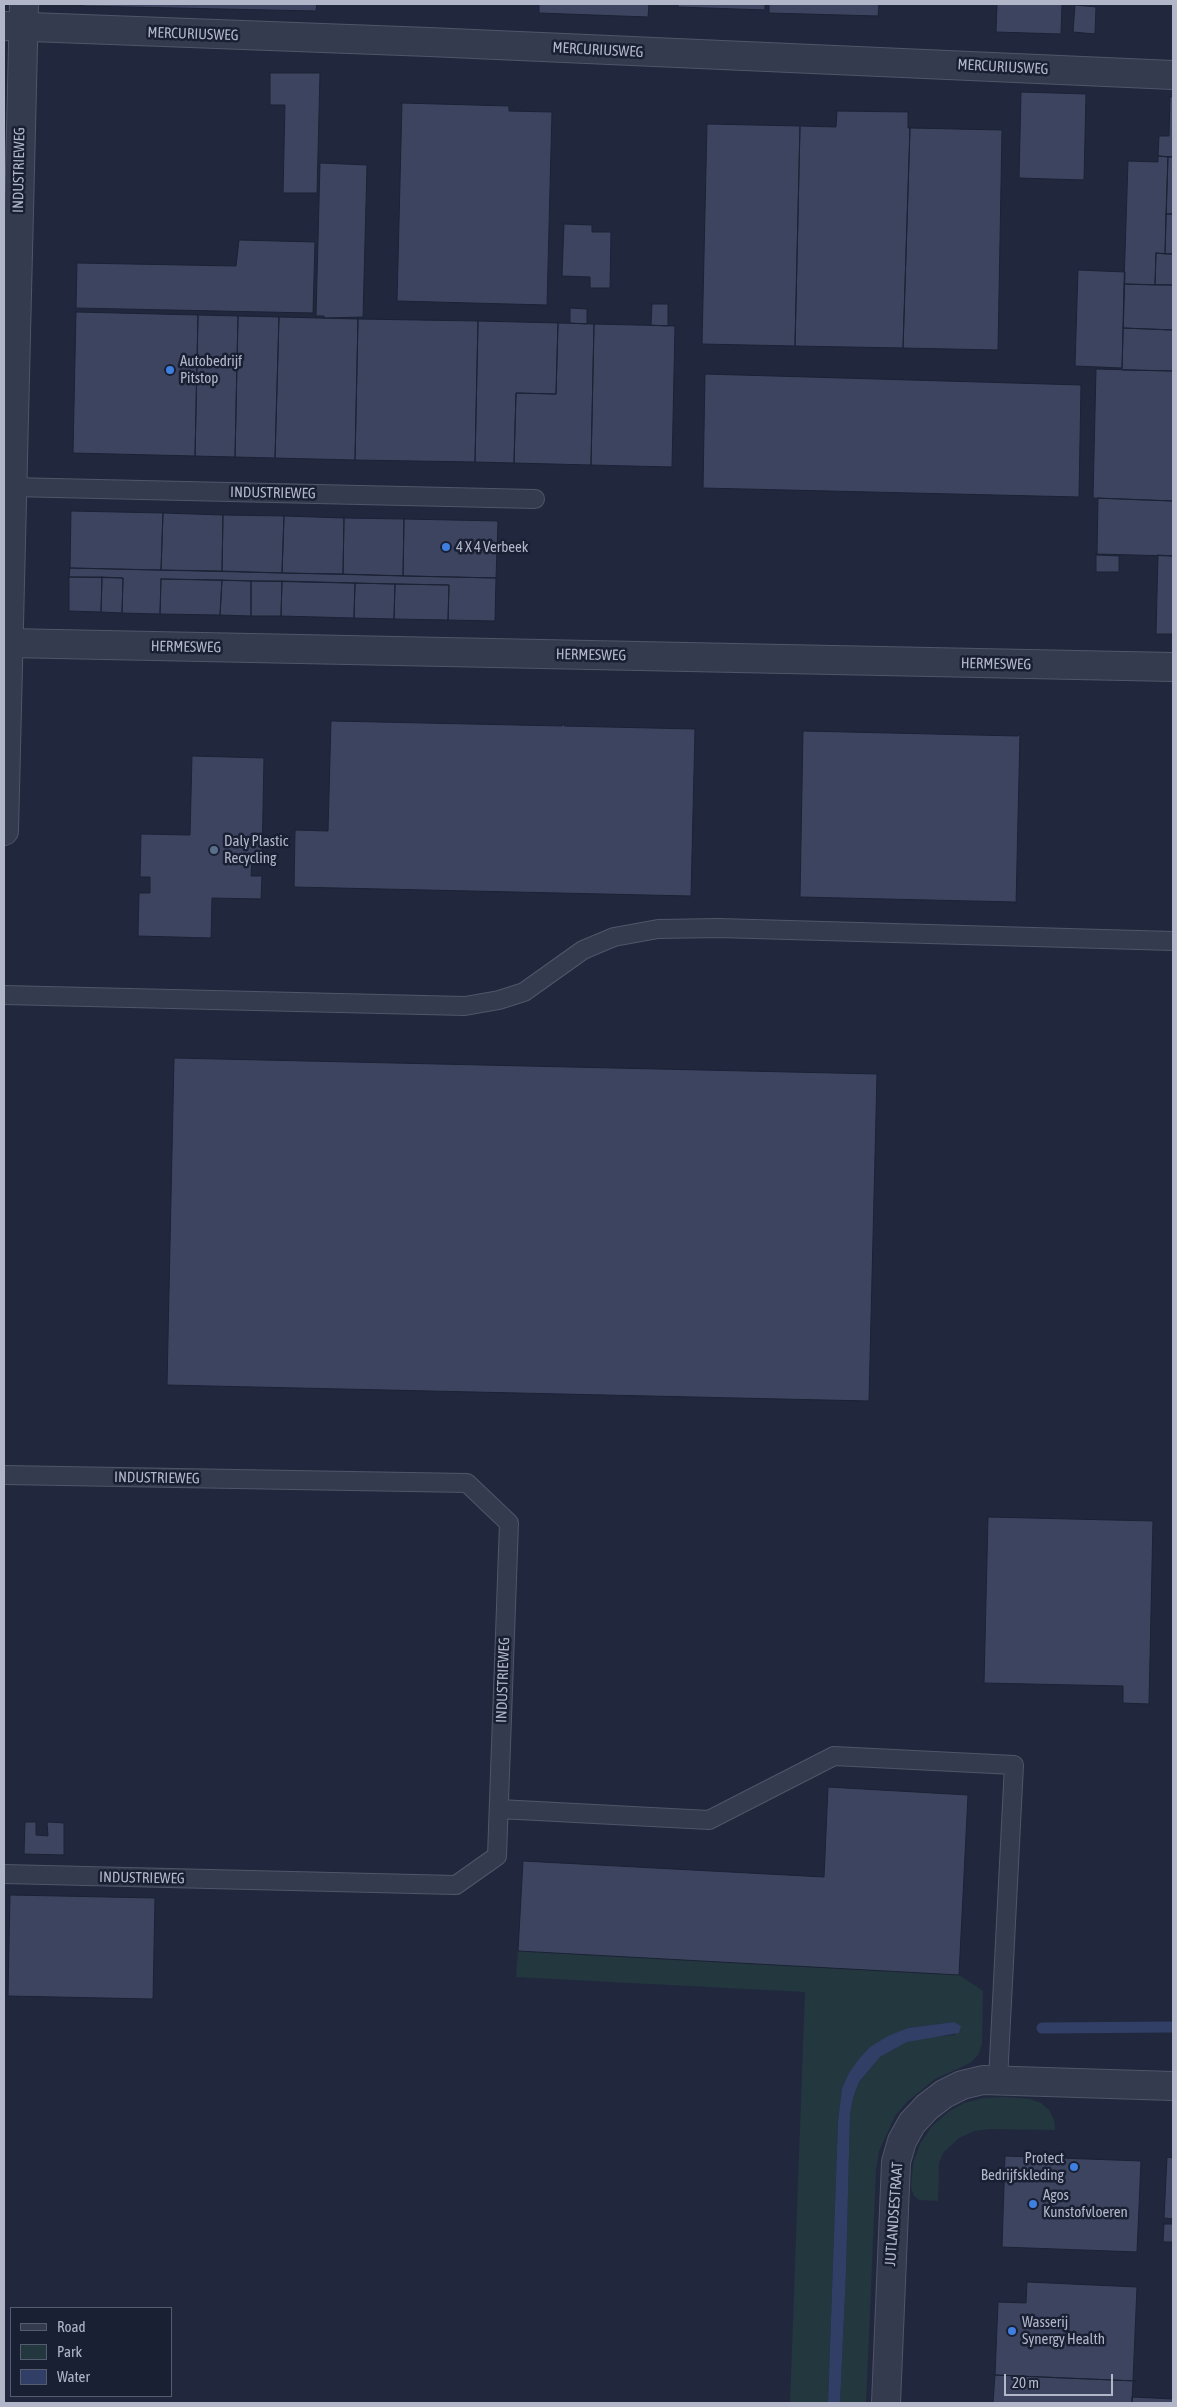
<!DOCTYPE html>
<style>
body{margin:0}
#map{position:relative;width:1177px;height:2407px;overflow:hidden;background:#21283e;font-family:"Asap Condensed",sans-serif}
canvas{display:block}
.frame{position:absolute;inset:0;border:5px solid #b1b6c9;pointer-events:none}
.legend{position:absolute;left:10px;top:2307px;width:162px;height:90px;box-sizing:border-box;background:#1a2033;border:1px solid #565c6f;margin:0;padding:6px 9px;list-style:none;font-size:15px;color:#b1b6c9}
.legend li{display:flex;align-items:center;gap:10px;height:25px}
.legend b{width:25px;border:1px solid #565c6f}
.scale{position:absolute;left:1004px;top:2374px;width:109px;height:22px;box-sizing:border-box;border:2px solid #b1b6c9;border-top:0;padding-left:6px;font-size:15px;line-height:18px;white-space:nowrap;color:#b1b6c9;-webkit-text-stroke:4px #1a2033;paint-order:stroke}
</style>
<div id="map">
<canvas width="1177" height="2407"></canvas>
<div class="frame"></div>
<ul class="legend">
<li><b style="height:6px;background:#353b4e"></b>Road</li>
<li><b style="height:14px;background:#23373f"></b>Park</li>
<li><b style="height:14px;background:#313e65"></b>Water</li>
</ul>
<div class="scale">20 m</div>
</div>
<script>
const ctx = document.querySelector('canvas').getContext('2d');
ctx.lineJoin = 'round';
function fillPath(path, color) { ctx.fillStyle = color; ctx.fill(path, 'evenodd'); }
const toPath = rows => new Path2D(rows.map(r => 'M' + r).join(''));
function stroke(path, color, width, dash) { ctx.strokeStyle = color; ctx.lineWidth = width; ctx.lineCap = dash ? 'butt' : 'round'; ctx.setLineDash(dash || []); ctx.stroke(path); }
function drawText(font, color, halo, rows, align = 'center') {
  ctx.font = font + ' "Asap Condensed",sans-serif'; ctx.lineWidth = 5; ctx.setLineDash([]); ctx.textBaseline = 'middle'; ctx.strokeStyle = halo; ctx.fillStyle = color; for (const [text, x, y, turn = 0] of rows) {
    ctx.save(); ctx.translate(x, y); ctx.rotate((+turn || 0) * Math.PI / 180); ctx.textAlign = isNaN(turn) ? turn : align; if (halo) ctx.strokeText(text, 0, 0); ctx.fillText(text, 0, 0); ctx.restore();
  }
}
const green = toPath([
 [518,1951,959,1975,983,1991,982,2044,978,2055,970,2063,935,2079,908,2101,895,2116,879,2151,876,2170,866,2403,840,2403,846,2273,850,2114,853,2098,859,2082,880,2057,907,2042,921,2038,955,2035,954,2022,908,2028,870,2047,849,2073,842,2088,838,2121,828,2403,790,2403,805,1992,516,1977],
 [1003,2097,1030,2099,1041,2103,1049,2110,1054,2120,1055,2130,990,2129,974,2131,959,2138,943,2153,939,2163,938,2201,919,2200,914,2196,911,2187,913,2164,920,2144,932,2126,948,2112,964,2103,983,2098]
]);
const water = toPath([
 [954,2022,961,2026,959,2033,907,2042,880,2057,859,2082,853,2098,850,2114,846,2273,840,2403,828,2403,838,2121,842,2088,849,2073,859,2059,870,2047,888,2036,908,2028]
]);
const stream = toPath([
 [1042,2028,1173,2027]
]);
const building = toPath([
 [83,4,317,4,316,11,83,6,83,4],
 [539,4,649,4,648,17,539,13,539,4],
 [678,4,765,4,765,10,678,7,678,4],
 [769,4,879,4,878,16,769,13,769,4],
 [997,4,1062,4,1061,34,996,32,997,4],
 [1075,5,1096,7,1095,34,1073,32,1075,5],
 [270,73,320,73,317,193,283,193,285,105,270,105,270,73],
 [1021,92,1086,94,1084,180,1019,178,1021,92],
 [1170,97,1173,97,1173,157,1158,156,1159,136,1169,136,1170,97],
 [402,103,509,106,509,111,552,112,547,305,397,301,402,103],
 [837,111,908,112,908,128,910,128,903,348,795,346,800,126,836,127,837,111],
 [707,124,800,126,795,346,702,344,707,124],
 [910,128,1002,130,998,350,903,348,910,128],
 [1158,156,1168,157,1165,254,1156,253,1155,285,1124,284,1128,161,1158,162,1158,156],
 [1168,157,1173,157,1173,214,1166,214,1168,157],
 [320,163,367,165,363,317,324,318,324,316,316,316,320,163],
 [1166,214,1173,214,1173,254,1165,254,1166,214],
 [564,224,592,225,592,232,611,232,610,288,590,288,590,277,562,276,564,224],
 [239,240,315,242,313,313,76,308,77,263,236,266,239,240],
 [1156,253,1173,254,1173,285,1155,285,1156,253],
 [1078,270,1125,272,1122,368,1075,366,1078,270],
 [1124,284,1173,285,1173,330,1123,328,1124,284],
 [652,304,668,304,668,326,651,325,652,304],
 [570,308,587,309,587,324,570,323,570,308],
 [76,312,198,315,195,456,73,453,76,312],
 [198,315,238,316,235,457,195,456,198,315],
 [238,316,279,317,275,458,235,457,238,316],
 [279,317,358,319,355,460,275,458,279,317],
 [358,319,478,321,475,462,355,460,358,319],
 [478,321,558,323,556,394,516,393,514,463,475,462,478,321],
 [558,323,594,324,591,465,514,463,516,393,556,394,558,323],
 [594,324,675,326,672,467,591,465,594,324],
 [1123,328,1173,330,1173,371,1122,370,1123,328],
 [1096,369,1173,371,1173,501,1093,498,1096,369],
 [705,374,1081,385,1079,497,703,488,705,374],
 [1098,498,1173,501,1173,556,1097,554,1098,498],
 [71,511,163,513,161,570,70,568,71,511],
 [163,513,223,515,222,571,161,570,163,513],
 [223,515,284,516,282,573,222,571,223,515],
 [284,516,344,518,343,574,282,573,284,516],
 [344,518,404,519,403,576,343,574,344,518],
 [404,519,498,521,496,578,403,576,404,519],
 [1096,555,1119,556,1119,572,1096,572,1096,555],
 [1158,555,1173,556,1173,634,1156,634,1158,555],
 [70,568,496,578,495,621,448,620,449,585,395,584,161,579,160,614,122,613,123,578,69,577,70,568],
 [69,577,102,577,101,612,69,611,69,577],
 [102,577,123,578,122,613,101,612,102,577],
 [161,579,222,580,220,615,160,614,161,579],
 [222,580,251,581,251,616,220,615,222,580],
 [251,581,282,581,281,616,251,616,251,581],
 [282,581,355,583,354,618,281,616,282,581],
 [355,583,395,584,394,619,354,618,355,583],
 [395,584,449,585,448,620,394,619,395,584],
 [331,721,562,726,564,723,564,726,695,729,691,896,294,887,295,830,328,831,331,721],
 [803,731,1018,736,1020,733,1016,905,1015,902,800,897,803,731],
 [192,756,264,758,262,860,252,860,251,876,262,876,261,899,212,898,211,938,138,936,139,893,150,893,150,877,140,877,141,834,190,835,192,756],
 [174,1058,877,1074,869,1401,167,1385,174,1058],
 [988,1517,1153,1521,1149,1704,1123,1703,1123,1686,984,1683,988,1517],
 [828,1787,968,1795,959,1975,518,1951,523,1861,824,1877,828,1787],
 [25,1822,36,1822,36,1835,48,1836,47,1822,64,1823,64,1855,24,1854,25,1822],
 [10,1895,155,1898,153,1999,8,1996,10,1895],
 [1005,2156,1141,2161,1137,2252,1002,2247,1005,2156],
 [1167,2157,1173,2158,1173,2219,1164,2218,1167,2157],
 [1164,2224,1173,2224,1173,2242,1163,2242,1164,2224],
 [1027,2282,1137,2287,1133,2380,1136,2381,995,2375,998,2302,1026,2303,1027,2282],
 [995,2375,1136,2381,1136,2382,1133,2382,1132,2403,993,2403,995,2375],
 [1132,2397,1173,2399,1173,2403,1132,2403,1132,2397]
]);
const service = toPath([
 [11,487,535,499],
 [4,995,465,1006,499,1000,524,992,583,950,614,937,658,929,719,928,1173,941],
 [4,1475,467,1483,509,1523,497,1856,456,1885,4,1874],
 [499,1809,709,1820,834,1756,1014,1765,998,2080]
]);
const minor = toPath([
 [4,26,429,42,1173,75],
 [8,643,1173,667],
 [886,2403,896,2162,902,2141,912,2123,927,2107,944,2094,962,2085,983,2080,1173,2086]
]);
const tertiary = toPath([
 [4,831,24,4]
]);
const markers = [
 [170,370,5,"#3f7fe0"],
 [446,547,5,"#3f7fe0"],
 [214,850,5,"#5c6f8a"],
 [1074,2167,5,"#3f7fe0"],
 [1033,2204,5,"#3f7fe0"],
 [1012,2331,5,"#3f7fe0"]
];
const streetNames = [
 ["MERCURIUSWEG",193,34,2],
 ["MERCURIUSWEG",598,50,3],
 ["MERCURIUSWEG",1003,67,3],
 ["INDUSTRIEWEG",19,170,-89],
 ["INDUSTRIEWEG",273,493,1],
 ["HERMESWEG",186,647,1],
 ["HERMESWEG",591,655,1],
 ["HERMESWEG",996,664,1],
 ["INDUSTRIEWEG",157,1478,1],
 ["INDUSTRIEWEG",503,1680,-88],
 ["INDUSTRIEWEG",142,1878,1],
 ["JUTLANDSESTRAAT",894,2214,-86]
];
const poiNames = [
 ["Autobedrijf",180,361],
 ["Pitstop",180,378],
 ["4 X 4 Verbeek",456,547],
 ["Daly Plastic",224,841],
 ["Recycling",224,858],
 ["Protect",1064,2158,"right"],
 ["Bedrijfskleding",1064,2175,"right"],
 ["Agos",1043,2195],
 ["Kunstofvloeren",1043,2212],
 ["Wasserij",1022,2322],
 ["Synergy Health",1022,2339]
];
fillPath(green, '#23373f');
fillPath(water, '#313e65');
stroke(stream, '#313e65', 11);
fillPath(building, '#3d445f');
stroke(building, '#1c2235', 1);
stroke(service, '#505669', 20);
stroke(minor, '#505669', 30);
stroke(tertiary, '#505669', 30);
stroke(service, '#353b4e', 18);
stroke(minor, '#353b4e', 28);
stroke(tertiary, '#353b4e', 28);
for (const [x, y, r, color] of markers) { const dot = new Path2D(); dot.arc(x, y, r, 0, 2 * Math.PI); ctx.fillStyle = color; ctx.fill(dot); stroke(dot, '#1a2033', 2); }
drawText('15px', '#b1b6c9', '#1a2033', streetNames);
drawText('15px', '#b1b6c9', '#1a2033', poiNames, 'left');
</script>
